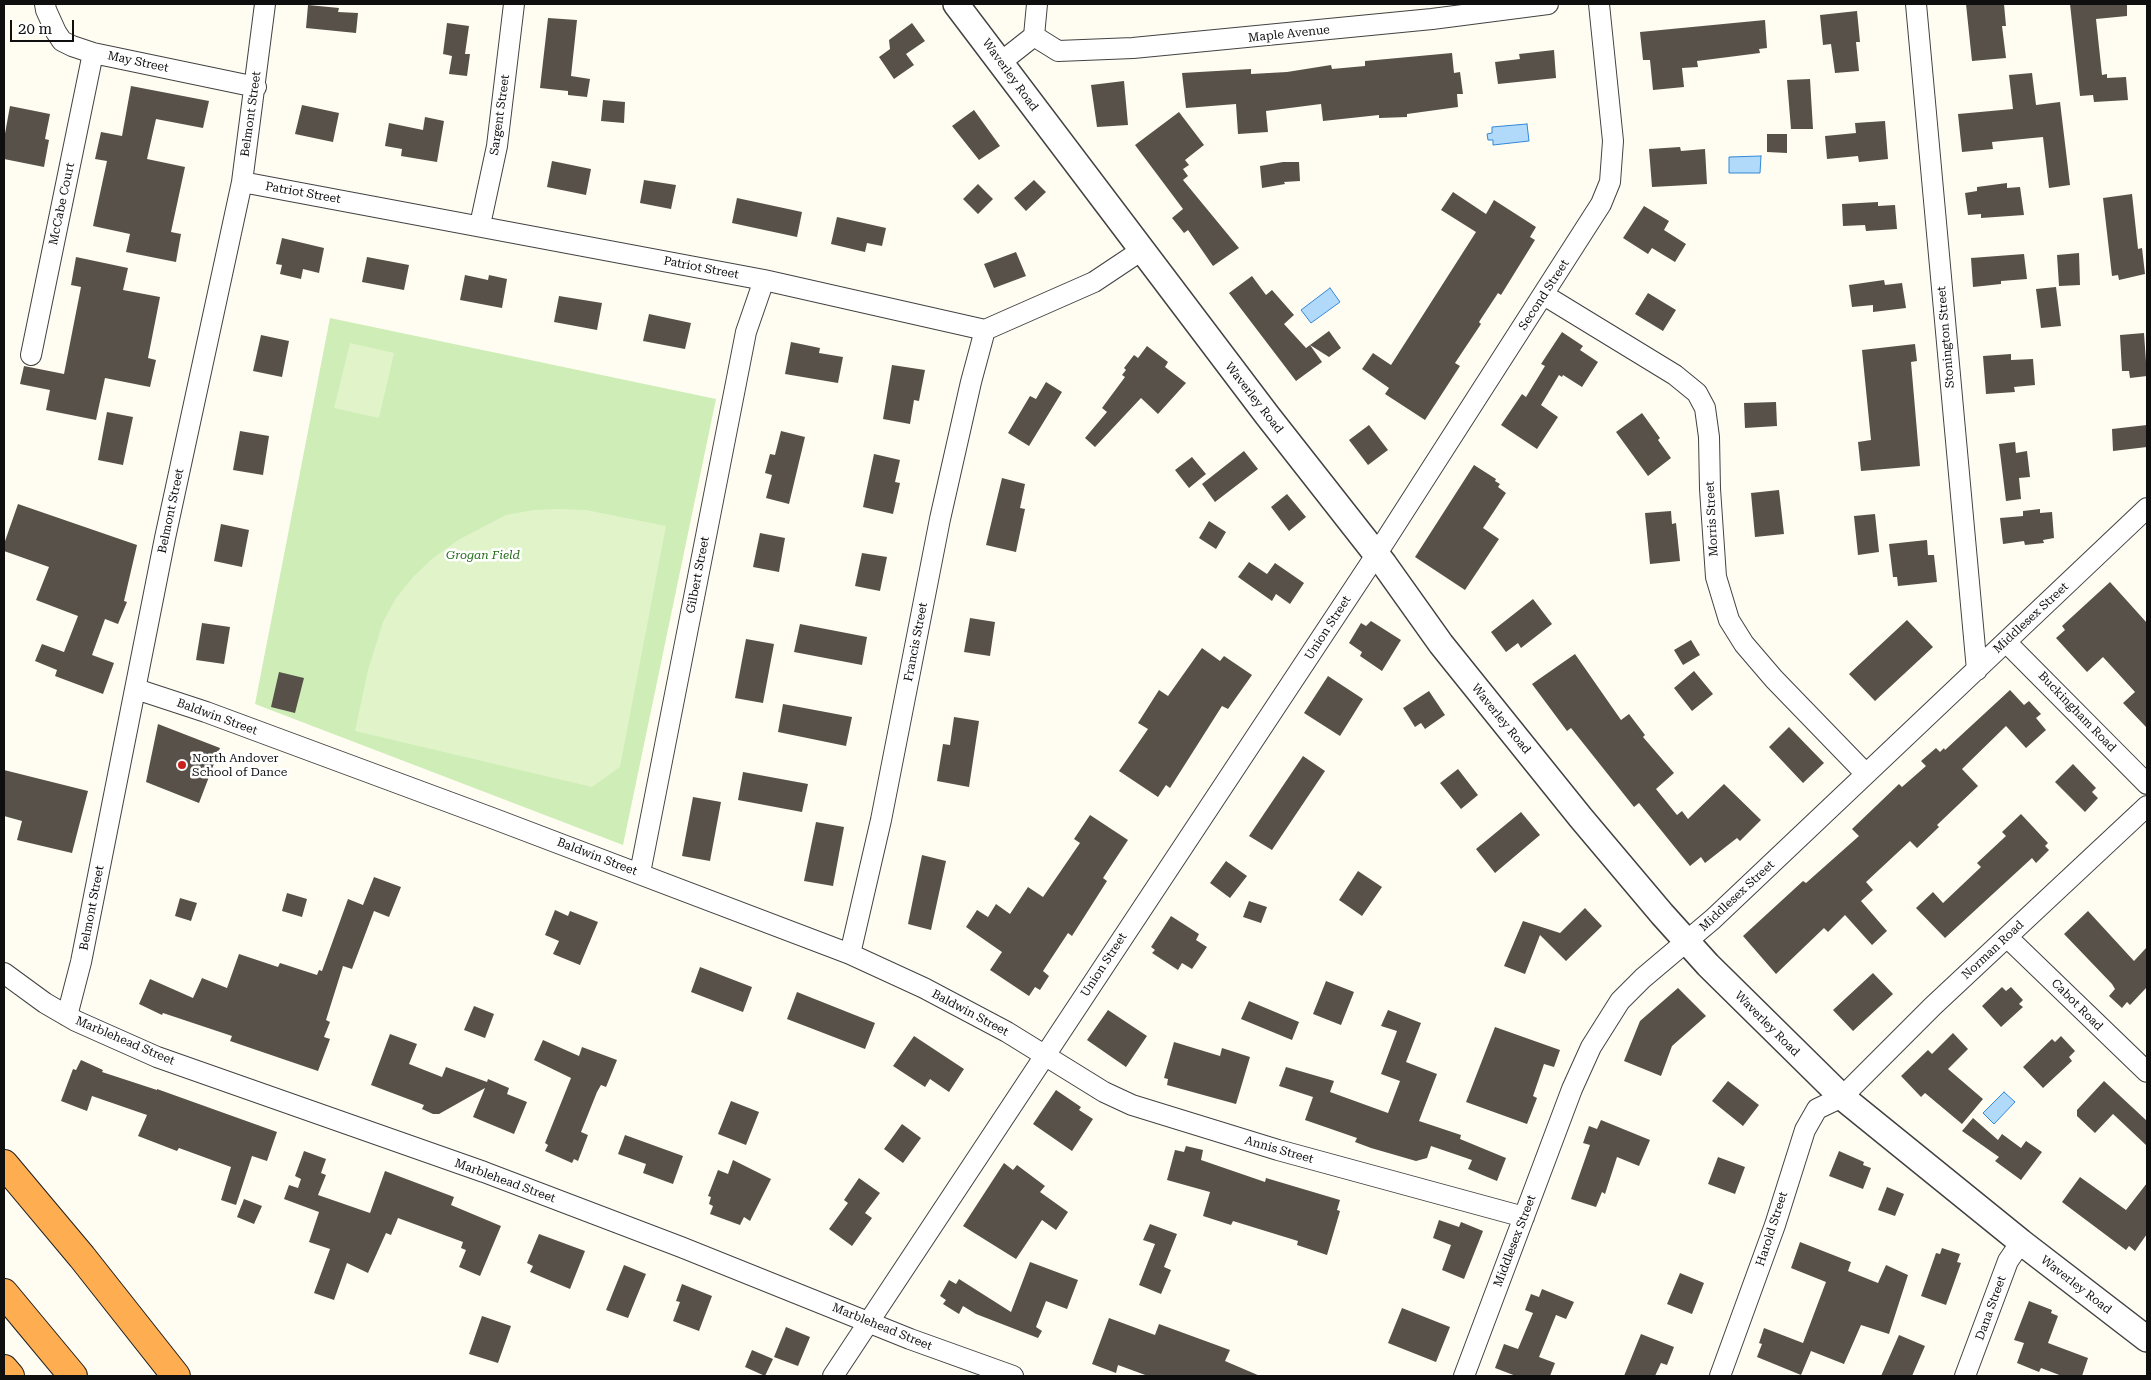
<!DOCTYPE html>
<style>
body{margin:0}
#map{position:relative;width:2151px;height:1380px;overflow:hidden;background:#fffdf1;font-family:"Roboto Serif",serif}
canvas{display:block}
.frame{position:absolute;inset:0;border:5px solid #0f0f0f;pointer-events:none}
.scale{position:absolute;left:10px;top:20px;width:64px;height:22px;box-sizing:border-box;border:2px solid #0f0f0f;border-top:0;padding-left:6px;font-size:15px;line-height:18px;white-space:nowrap;color:#0f0f0f;-webkit-text-stroke:4px #fff;paint-order:stroke}
</style>
<div id="map">
<canvas width="2151" height="1380"></canvas>
<div class="frame"></div>
<div class="scale">20 m</div>
</div>
<script>
const ctx = document.querySelector('canvas').getContext('2d');
ctx.lineJoin = 'round';
function fillPath(path, color) { ctx.fillStyle = color; ctx.fill(path, 'evenodd'); }
const toPath = rows => new Path2D(rows.map(r => 'M' + r).join(''));
function stroke(path, color, width, dash) { ctx.strokeStyle = color; ctx.lineWidth = width; ctx.lineCap = dash ? 'butt' : 'round'; ctx.setLineDash(dash || []); ctx.stroke(path); }
function drawText(font, color, halo, rows, align = 'center') {
  ctx.font = font + ' "Roboto Serif",serif'; ctx.lineWidth = 5; ctx.setLineDash([]); ctx.textBaseline = 'middle'; ctx.strokeStyle = halo; ctx.fillStyle = color; for (const [text, x, y, turn = 0] of rows) {
    ctx.save(); ctx.translate(x, y); ctx.rotate((+turn || 0) * Math.PI / 180); ctx.textAlign = isNaN(turn) ? turn : align; if (halo) ctx.strokeText(text, 0, 0); ctx.fillText(text, 0, 0); ctx.restore();
  }
}
const green = toPath([
 [330,318,716,399,623,845,255,704]
]);
const pitch = toPath([
 [350,343,394,353,379,418,334,408],
 [559,509,586,510,666,526,620,767,592,787,355,731,368,670,383,622,396,598,414,576,433,558,458,540,506,515,533,510]
]);
const water = toPath([
 [1527,124,1529,141,1493,145,1493,140,1488,140,1487,134,1492,133,1492,127,1527,124],
 [1761,156,1760,173,1729,173,1729,157,1761,156],
 [1330,288,1340,302,1311,323,1301,310,1330,288],
 [2004,1092,2015,1102,1994,1124,1983,1113,2004,1092]
]);
const building = toPath([
 [1966,4,2004,4,2006,26,2002,26,2006,58,1972,61],
 [2070,4,2127,4,2127,16,2096,19,2102,75,2107,74,2107,78,2126,77,2128,100,2094,102,2093,95,2080,96],
 [308,5,339,8,338,12,358,13,356,33,306,28],
 [1857,11,1860,42,1856,42,1859,71,1835,73,1831,44,1823,45,1820,15],
 [548,18,577,20,571,76,590,79,587,97,568,95,568,91,540,88],
 [1765,20,1767,48,1759,49,1760,53,1697,61,1698,67,1682,68,1684,87,1653,90,1650,60,1643,60,1640,32],
 [447,23,469,26,465,54,470,54,467,76,449,74,452,56,443,54],
 [912,23,925,41,906,54,914,65,894,79,879,57,890,49,889,40],
 [1554,50,1556,78,1498,84,1495,62,1520,59,1519,54],
 [1452,53,1454,73,1460,72,1463,94,1457,94,1458,107,1407,114,1407,117,1379,118,1379,115,1323,121,1321,104,1266,111,1268,132,1238,134,1236,104,1186,108,1182,73,1251,69,1251,74,1287,72,1331,65,1332,69,1365,66,1365,61],
 [2032,73,2036,105,2060,102,2070,185,2049,188,2043,137,1992,142,1993,149,1962,152,1958,114,2013,109,2009,75],
 [1810,79,1813,129,1791,129,1787,80],
 [1124,81,1128,125,1097,127,1091,85],
 [131,86,209,101,203,128,156,119,147,159,185,167,171,232,181,234,176,262,126,252,130,234,93,226,107,161,95,159,101,132,122,136],
 [603,100,625,102,624,123,601,121],
 [302,105,339,113,333,142,295,134],
 [10,106,50,114,45,139,49,140,44,167,4,159,4,139],
 [974,110,1000,146,979,160,952,126],
 [1179,112,1204,145,1185,160,1189,165,1183,169,1188,176,1183,180,1239,248,1213,266,1188,230,1184,233,1172,218,1183,209,1135,145],
 [425,117,444,121,437,162,401,156,402,149,385,146,389,123,423,130],
 [1885,121,1888,159,1859,162,1858,156,1827,159,1825,136,1856,133,1855,123],
 [1767,134,1787,134,1787,153,1767,152],
 [1680,147,1681,151,1705,149,1707,184,1652,187,1649,149],
 [552,161,591,169,586,195,547,187],
 [1283,162,1299,162,1300,181,1284,182,1285,184,1262,188,1260,166],
 [644,180,676,185,671,209,640,203],
 [1034,180,1046,192,1026,211,1014,198],
 [2007,183,2007,188,2020,187,2024,215,1981,218,1981,214,1968,215,1965,193,1977,191,1977,187],
 [978,184,993,199,978,214,963,199],
 [1453,192,1486,214,1494,200,1536,227,1530,237,1535,240,1501,295,1498,293,1479,322,1481,324,1455,363,1460,366,1425,420,1385,394,1389,388,1362,369,1373,353,1391,365,1476,232,1441,210],
 [2132,194,2138,249,2142,248,2145,274,2119,280,2118,275,2112,276,2103,198],
 [737,198,802,212,797,237,732,223],
 [1878,202,1878,206,1895,205,1897,229,1866,231,1865,225,1843,226,1842,204],
 [1644,206,1669,221,1664,230,1686,244,1675,262,1652,248,1648,254,1623,238],
 [837,217,886,228,882,246,867,243,865,252,831,244],
 [282,238,324,248,319,273,303,269,301,279,280,274,282,265,276,264],
 [1016,252,1026,276,994,288,984,264],
 [2079,253,2080,285,2059,286,2057,255],
 [2024,254,2027,279,2001,281,2001,284,1973,287,1971,258],
 [76,257,128,268,123,290,160,297,148,358,156,360,150,387,105,378,96,420,46,410,50,390,20,384,24,366,64,374,81,287,71,285],
 [367,257,409,265,404,290,362,282],
 [465,275,488,280,489,275,507,279,502,308,460,300],
 [1252,276,1266,295,1272,290,1294,315,1284,324,1306,348,1310,345,1322,362,1296,381,1229,293],
 [1884,280,1885,285,1902,283,1906,308,1873,312,1873,305,1852,307,1849,285],
 [2056,287,2061,326,2041,328,2036,289],
 [1648,293,1676,310,1663,331,1635,314],
 [559,296,602,303,597,330,554,322],
 [649,314,691,323,685,349,643,341],
 [1329,331,1341,348,1329,357,1310,345],
 [1562,332,1583,346,1580,350,1598,362,1582,387,1563,375,1562,377,1559,375,1541,405,1558,417,1537,449,1501,425,1522,394,1526,397,1545,366,1541,364],
 [2144,333,2147,376,2130,378,2129,371,2122,371,2120,335],
 [261,335,289,341,282,377,253,371],
 [791,342,820,348,819,353,843,357,838,383,785,374],
 [1915,344,1917,361,1911,362,1920,466,1861,471,1858,442,1871,440,1862,350],
 [1147,346,1168,362,1165,367,1186,383,1158,414,1141,398,1095,447,1085,438,1107,412,1102,408,1125,377,1122,375,1126,370,1124,368,1134,355,1138,358],
 [2011,354,2011,360,2033,359,2035,385,2014,387,2015,392,1986,394,1983,356],
 [892,365,925,370,919,401,914,400,910,424,883,419],
 [1046,382,1062,392,1029,446,1008,433,1030,396,1036,399],
 [1776,402,1777,426,1745,428,1744,403],
 [107,412,133,417,123,465,98,460],
 [1642,413,1660,438,1658,440,1671,458,1648,476,1616,432],
 [1369,425,1388,450,1368,465,1349,440],
 [2147,425,2147,447,2113,451,2112,429],
 [240,431,269,436,263,475,233,470],
 [781,431,805,437,789,504,766,498,772,475,765,473,770,454,775,455],
 [2015,442,2016,453,2027,451,2030,477,2019,478,2021,499,2006,501,1999,444],
 [1244,451,1258,469,1215,502,1202,484],
 [874,454,900,460,895,482,900,483,893,514,863,507],
 [1192,457,1206,474,1189,488,1175,470],
 [1474,465,1496,479,1495,481,1500,484,1498,487,1506,493,1483,528,1499,539,1465,590,1415,557],
 [1002,478,1025,484,1020,508,1025,509,1016,552,986,545],
 [1779,490,1784,534,1755,537,1751,493],
 [1287,494,1306,517,1289,531,1271,507],
 [18,504,137,545,124,601,127,602,118,624,105,619,92,655,114,663,103,694,55,676,57,670,35,661,42,644,64,652,78,616,36,600,49,567,4,551,4,544],
 [2040,509,2040,513,2052,512,2054,538,2043,540,2044,543,2025,545,2024,541,2003,544,2000,518,2023,516,2023,511],
 [1671,511,1672,524,1676,523,1680,561,1650,564,1645,513],
 [1875,514,1879,552,1858,555,1854,516],
 [1209,521,1226,532,1216,549,1199,538],
 [221,524,249,530,242,567,214,561],
 [760,533,785,538,779,572,753,567],
 [1927,540,1928,555,1934,555,1937,582,1898,586,1897,577,1893,577,1889,544],
 [862,553,887,557,880,591,855,586],
 [1249,562,1267,574,1275,563,1304,583,1290,604,1276,594,1272,601,1238,577],
 [2110,582,2147,623,2147,728,2123,703,2135,692,2103,657,2087,672,2056,638,2065,630,2062,626],
 [1533,599,1552,624,1521,648,1518,643,1506,652,1491,632],
 [970,618,995,622,990,656,964,652],
 [1907,620,1933,647,1875,701,1849,674],
 [1371,621,1401,640,1382,671,1360,656,1362,652,1349,643,1361,623,1366,626],
 [202,623,230,627,224,664,196,660],
 [800,624,867,637,862,665,794,652],
 [746,639,774,644,763,703,735,698],
 [1691,640,1700,655,1683,665,1674,650],
 [1202,648,1220,661,1224,656,1252,675,1228,709,1222,706,1170,788,1166,785,1158,797,1119,771,1148,729,1138,723,1159,690,1168,696],
 [1575,654,1621,720,1629,714,1645,735,1643,737,1674,773,1656,789,1677,815,1682,811,1688,819,1724,784,1761,820,1740,841,1737,838,1705,863,1701,857,1690,866,1639,803,1634,807,1571,728,1567,731,1532,684],
 [1694,671,1713,694,1692,711,1674,688],
 [279,672,304,678,295,713,271,707],
 [1328,676,1363,699,1340,736,1304,713],
 [2010,690,2024,705,2029,701,2041,714,2036,718,2046,730,2026,748,2006,726,1962,769,1978,786,1937,825,1939,827,1917,848,1910,841,1866,882,1873,890,1861,901,1887,931,1872,945,1845,915,1828,932,1824,928,1776,974,1743,936,1803,881,1806,883,1859,836,1852,829,1899,784,1902,787,1926,766,1921,761,1936,748,1940,752,1944,748,1945,750],
 [1429,691,1445,715,1425,729,1421,723,1415,727,1403,708],
 [783,704,852,717,846,746,778,732],
 [954,717,979,721,969,787,937,781,943,744,950,745],
 [158,724,220,748,199,803,146,782],
 [1789,727,1824,763,1803,783,1769,747],
 [1303,756,1325,771,1272,850,1249,836],
 [2073,764,2096,788,2092,792,2098,798,2085,812,2055,782],
 [1458,769,1478,795,1461,809,1440,783],
 [4,770,88,791,72,853,17,840,22,821,4,816],
 [743,772,808,784,802,812,738,800],
 [693,797,721,802,710,861,682,856],
 [1521,812,1540,835,1495,873,1476,849],
 [2021,814,2048,843,2045,846,2049,850,2036,863,2032,858,1945,938,1916,908,1933,892,1943,903,1981,867,1977,863,2006,836,2002,832],
 [1090,815,1128,840,1103,878,1107,881,1072,936,1068,933,1043,971,1049,976,1040,990,1035,987,1029,996,990,970,1002,952,966,927,977,910,988,917,996,904,1010,914,1028,887,1043,897,1080,843,1074,839],
 [816,822,844,827,833,886,804,881],
 [922,855,946,861,931,930,908,924],
 [1226,861,1247,876,1230,898,1210,883],
 [1358,871,1382,887,1362,916,1339,900],
 [374,877,401,887,389,917,374,911,352,969,343,966,326,1020,330,1022,324,1037,330,1039,318,1071,230,1041,232,1036,163,1013,162,1015,139,1004,150,979,193,998,202,978,227,988,239,954,278,967,280,963,317,975,319,970,322,971,348,899,363,905],
 [287,893,307,899,302,917,282,911],
 [180,898,197,903,191,921,175,916],
 [1249,901,1267,907,1261,923,1243,917],
 [1585,908,1602,926,1566,961,1540,935,1525,974,1504,966,1523,921,1560,933],
 [555,910,568,916,570,911,598,922,580,965,553,954,559,941,545,935],
 [2088,911,2134,961,2147,947,2147,987,2130,1005,2127,1002,2122,1008,2109,996,2115,989,2112,984,2064,934],
 [1171,916,1199,934,1196,940,1207,947,1192,969,1182,963,1178,970,1152,953,1155,950,1151,947],
 [700,967,752,987,743,1012,691,992],
 [1873,973,1893,994,1853,1031,1833,1010],
 [1326,981,1354,992,1341,1025,1313,1014],
 [2002,987,2006,991,2011,987,2023,1000,2019,1004,2023,1007,2001,1027,1982,1006],
 [1678,988,1706,1016,1672,1046,1661,1076,1624,1061,1640,1021],
 [797,992,875,1023,865,1049,787,1019],
 [1249,1001,1299,1022,1292,1040,1241,1019],
 [474,1006,494,1014,485,1038,464,1030],
 [1108,1010,1147,1036,1126,1067,1087,1040],
 [1388,1010,1421,1023,1406,1062,1437,1074,1419,1121,1461,1135,1460,1139,1506,1158,1497,1181,1468,1169,1472,1160,1431,1146,1427,1158,1416,1161,1371,1148,1355,1142,1357,1138,1305,1120,1313,1097,1279,1086,1286,1067,1334,1081,1330,1092,1388,1113,1400,1081,1381,1074,1397,1031,1381,1026],
 [1495,1027,1560,1050,1554,1067,1544,1064,1533,1096,1537,1098,1527,1124,1466,1102],
 [1953,1033,1968,1049,1948,1069,1983,1099,1962,1124,1925,1093,1921,1097,1901,1076,1928,1050,1932,1054],
 [390,1034,417,1044,409,1064,442,1077,446,1067,487,1082,488,1079,509,1088,507,1094,527,1102,514,1134,473,1117,485,1088,439,1114,433,1114,422,1109,424,1105,371,1085],
 [914,1036,964,1069,949,1092,930,1079,925,1087,893,1066],
 [2061,1036,2075,1051,2069,1057,2072,1061,2043,1088,2023,1067,2052,1039,2055,1042],
 [543,1040,579,1056,582,1047,617,1060,606,1087,601,1085,597,1092,581,1132,588,1135,578,1161,574,1159,572,1163,545,1151,548,1145,545,1143,571,1078,534,1060],
 [1174,1042,1220,1056,1222,1048,1250,1057,1236,1104,1167,1085,1168,1079,1164,1078],
 [81,1060,103,1070,102,1072,157,1090,157,1089,277,1132,267,1161,252,1156,236,1205,221,1200,231,1167,179,1148,177,1151,138,1136,147,1115,92,1096,87,1111,61,1101,73,1069,76,1070],
 [1728,1081,1759,1105,1743,1126,1712,1101],
 [2104,1081,2147,1121,2147,1146,2113,1114,2095,1133,2077,1116,2077,1110],
 [1056,1090,1081,1107,1079,1110,1093,1119,1072,1151,1033,1124],
 [731,1101,759,1112,746,1145,718,1134],
 [1973,1118,1998,1140,2002,1134,2021,1148,2026,1141,2042,1152,2021,1180,1995,1161,1999,1157,1962,1131],
 [1601,1120,1650,1140,1639,1166,1617,1157,1605,1194,1602,1192,1596,1207,1571,1199,1590,1145,1583,1143,1589,1126,1597,1129],
 [902,1124,921,1138,903,1163,884,1149],
 [625,1135,683,1156,673,1184,643,1173,646,1164,618,1154],
 [1186,1146,1203,1150,1201,1160,1265,1182,1266,1178,1340,1200,1337,1210,1340,1211,1327,1255,1297,1245,1298,1241,1233,1221,1231,1225,1203,1216,1210,1192,1167,1180,1175,1150,1184,1152],
 [304,1151,326,1159,321,1173,326,1175,318,1195,370,1213,385,1171,454,1197,451,1205,501,1226,480,1276,459,1267,466,1250,461,1248,463,1242,398,1218,391,1235,386,1233,368,1273,347,1263,334,1300,314,1293,330,1249,309,1242,319,1212,284,1199,289,1185,298,1188,301,1179,295,1176],
 [1839,1151,1864,1162,1863,1165,1871,1168,1863,1189,1829,1176],
 [1718,1157,1745,1167,1735,1194,1708,1184],
 [733,1160,771,1179,750,1221,744,1217,740,1225,710,1214,713,1206,709,1204,711,1197,708,1196,718,1170,728,1174],
 [1004,1163,1013,1170,1017,1165,1045,1186,1040,1192,1068,1212,1056,1230,1042,1220,1016,1259,963,1226],
 [2080,1177,2126,1210,2147,1183,2147,1234,2135,1251,2129,1246,2126,1250,2062,1202],
 [859,1178,880,1193,865,1213,872,1218,852,1246,829,1229,848,1203,844,1200],
 [1887,1187,1904,1194,1895,1216,1878,1210],
 [244,1199,262,1206,254,1224,237,1217],
 [1439,1220,1459,1227,1461,1222,1483,1231,1464,1279,1442,1270,1451,1245,1433,1238],
 [1150,1224,1177,1234,1164,1267,1171,1270,1161,1294,1139,1285,1155,1244,1143,1240],
 [539,1234,585,1251,570,1289,530,1272,533,1266,527,1263],
 [1800,1242,1851,1262,1848,1271,1878,1283,1886,1265,1908,1275,1889,1334,1861,1325,1844,1364,1811,1351,1801,1375,1757,1357,1762,1344,1759,1343,1764,1328,1803,1343,1826,1282,1791,1268],
 [1942,1248,1960,1254,1957,1262,1961,1263,1946,1305,1921,1296,1936,1253,1940,1254],
 [1030,1262,1078,1280,1067,1309,1046,1301,1036,1327,1042,1331,1038,1338,976,1314,963,1306,959,1314,943,1304,946,1300,940,1296,949,1280,956,1284,959,1279,1011,1312],
 [624,1265,646,1274,628,1318,606,1310],
 [1680,1273,1704,1283,1692,1314,1667,1304],
 [682,1284,712,1296,699,1331,673,1321,680,1302,676,1301],
 [1542,1289,1574,1302,1566,1319,1556,1315,1539,1357,1555,1363,1550,1376,1516,1376,1495,1368,1504,1344,1518,1349,1533,1313,1525,1310,1531,1294,1539,1297],
 [2029,1301,2052,1310,2051,1313,2058,1316,2048,1343,2088,1358,2082,1376,2062,1376,2041,1368,2039,1372,2017,1363,2024,1343,2014,1340],
 [1402,1308,1450,1327,1436,1362,1388,1343],
 [482,1316,511,1326,498,1363,469,1354],
 [1109,1318,1155,1335,1159,1324,1230,1350,1225,1361,1260,1376,1148,1376,1118,1365,1116,1373,1092,1364],
 [786,1327,810,1337,798,1366,774,1357],
 [1641,1334,1674,1347,1667,1365,1661,1363,1655,1376,1624,1376],
 [1899,1335,1925,1346,1912,1376,1881,1376],
 [752,1350,773,1359,765,1376,745,1367]
]);
const minor = toPath([
 [45,4,46,10,56,32,62,41,72,46,93,53,256,87],
 [1916,4,1977,670],
 [1034,36,1058,51,1133,48,1432,19,1548,4],
 [1001,62,1034,36,1037,4],
 [242,182,764,280,985,330,1094,282,1142,250],
 [480,225,497,146,514,4],
 [1544,295,1675,375,1697,393,1705,408,1709,437,1710,489,1716,577,1729,620,1744,644,1774,679,1866,774],
 [31,355,93,53],
 [2006,642,2147,784],
 [136,689,206,712,492,818,850,954,924,988,1007,1032,1104,1092,1132,1105,1278,1150,1524,1217],
 [640,873,746,332,764,280],
 [2007,937,2147,1072],
 [850,954,881,820,940,519,971,382,985,330],
 [4,973,45,1003,76,1021,157,1057,484,1172,681,1247,910,1339,1013,1376],
 [67,1016,81,962,165,538,242,182,265,4],
 [833,1376,1376,555,1601,204,1610,182,1613,141,1599,4],
 [1464,1376,1572,1089,1591,1047,1620,1001,1643,978,1713,919,2147,508],
 [1720,1376,1775,1225,1805,1130,1817,1109,1842,1097,1933,1006,2147,806],
 [1965,1376,2008,1261,2021,1242]
]);
const tertiary = toPath([
 [956,4,1267,415,1384,564,1441,644,1581,818,1662,914,1708,965,1842,1097,2021,1242,2147,1339]
]);
const motorway = toPath([
 [4,1164,82,1257,176,1376],
 [4,1293,73,1376],
 [4,1369,10,1376]
]);
const markers = [
 [182,765,5,"#c9221c"]
];
const streetNames = [
 ["Maple Avenue",1289,34,-6],
 ["May Street",138,62,12],
 ["Waverley Road",1010,75,54],
 ["Belmont Street",251,114,-82],
 ["Sargent Street",500,115,-82],
 ["Patriot Street",303,193,10],
 ["McCabe Court",62,204,-78],
 ["Patriot Street",701,268,11],
 ["Second Street",1544,295,-57],
 ["Stonington Street",1946,337,-95],
 ["Waverley Road",1254,398,52],
 ["Belmont Street",171,511,-78],
 ["Morris Street",1712,519,-93],
 ["Gilbert Street",698,575,-79],
 ["Middlesex Street",2031,618,-43],
 ["Union Street",1328,628,-57],
 ["Francis Street",916,642,-79],
 ["Buckingham Road",2077,712,46],
 ["Baldwin Street",217,717,20],
 ["Waverley Road",1501,719,51],
 ["Baldwin Street",597,857,21],
 ["Middlesex Street",1737,896,-43],
 ["Belmont Street",92,908,-79],
 ["Norman Road",1993,950,-43],
 ["Union Street",1104,965,-57],
 ["Cabot Road",2077,1005,45],
 ["Baldwin Street",970,1013,28],
 ["Waverley Road",1767,1024,45],
 ["Marblehead Street",125,1041,23],
 ["Annis Street",1279,1150,16],
 ["Marblehead Street",505,1181,20],
 ["Harold Street",1772,1229,-72],
 ["Middlesex Street",1515,1241,-69],
 ["Waverley Road",2076,1285,38],
 ["Dana Street",1991,1308,-70],
 ["Marblehead Street",882,1327,22]
];
const parkNames = [
 ["Grogan Field",483,555]
];
const poiNames = [
 ["North Andover",192,758],
 ["School of Dance",192,772]
];
fillPath(green, '#ceedb7');
fillPath(pitch, '#e1f3c9');
fillPath(water, '#b1d9fa');
stroke(water, '#3388d7', 1);
fillPath(building, '#58514a');
stroke(minor, '#424242', 22);
stroke(tertiary, '#424242', 28);
stroke(motorway, '#202020', 30);
stroke(minor, '#fff', 20);
stroke(tertiary, '#fff', 25);
stroke(motorway, '#fead50', 28);
for (const [x, y, r, color] of markers) { const dot = new Path2D(); dot.arc(x, y, r, 0, 2 * Math.PI); ctx.fillStyle = color; ctx.fill(dot); stroke(dot, '#fff', 2); }
drawText('12px', '#0f0f0f', '#fff', streetNames);
drawText('italic 12px', '#246c1a', '#fff', parkNames);
drawText('12px', '#0f0f0f', '#fff', poiNames, 'left');
</script>
